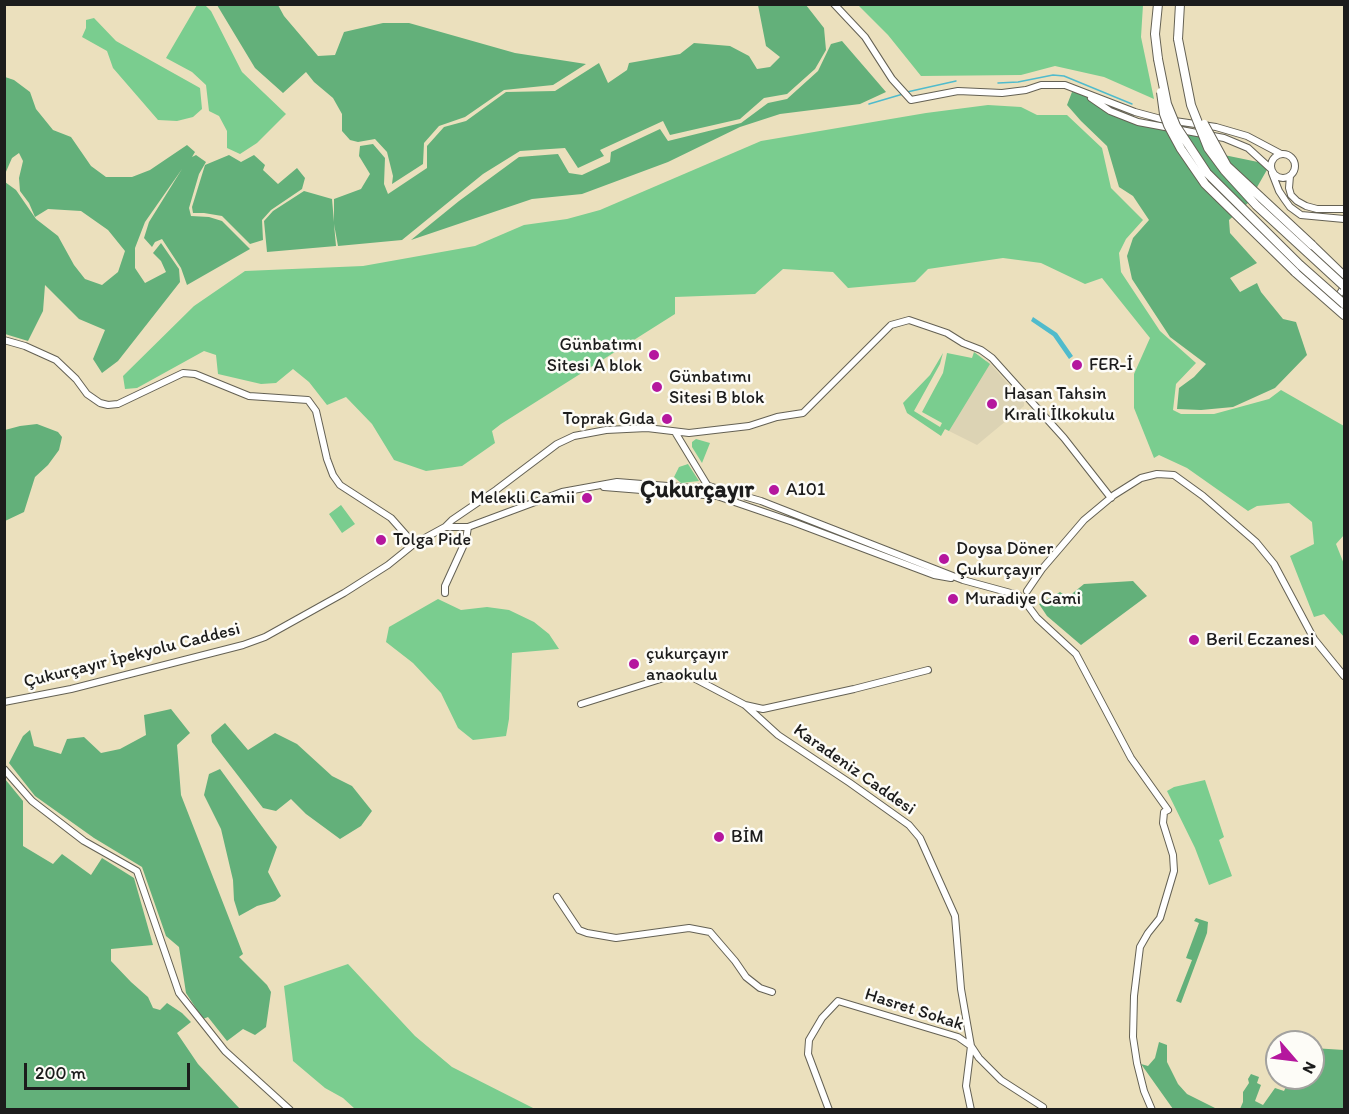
<!DOCTYPE html>
<meta charset="utf-8">
<style>
body{margin:0}
#map{position:relative;width:1349px;height:1114px;overflow:hidden;background:#ebe0bd;font-family:Itim,sans-serif}
canvas{display:block}
.frame{position:absolute;inset:0;border:6px solid #1c1c1c;pointer-events:none}
.north{position:absolute;left:1265px;top:1030px;width:60px;height:60px;box-sizing:border-box;background:#fdfcf7;border:2px solid #a3a29f;border-radius:50%;rotate:118deg;font-size:16px;font-weight:700;line-height:24px;text-align:center;color:#1c1c1c}
.north::after{content:'';display:block;margin:auto;width:21px;height:27px;background:#b5179e;clip-path:polygon(50% 0,100% 100%,50% 72%,0 100%)}
.scale{position:absolute;left:24px;top:1063px;width:166px;height:27px;box-sizing:border-box;border:3px solid #1c1c1c;border-top:0;padding-left:8px;font-size:18px;line-height:21px;white-space:nowrap;color:#1c1c1c;-webkit-text-stroke:4px #fdfcf7;paint-order:stroke}
</style>
<div id="map">
<canvas width="1349" height="1114"></canvas>
<div class="frame"></div>
<div class="north">N</div>
<div class="scale">200 m</div>
</div>
<script>
const ctx = document.querySelector('canvas').getContext('2d');
ctx.lineJoin = 'round';
function fillPath(path, color) { ctx.fillStyle = color; ctx.fill(path, 'evenodd'); }
const toPath = rows => new Path2D(rows.map(r => 'M' + r).join(''));
function stroke(path, color, width, dash) { ctx.strokeStyle = color; ctx.lineWidth = width; ctx.lineCap = dash ? 'butt' : 'round'; ctx.setLineDash(dash || []); ctx.stroke(path); }
function drawText(font, color, halo, rows, align = 'center') {
  ctx.font = font + ' Itim,sans-serif'; ctx.lineWidth = 5; ctx.setLineDash([]); ctx.textBaseline = 'middle'; ctx.strokeStyle = halo; ctx.fillStyle = color; for (const [text, x, y, turn = 0] of rows) {
    ctx.save(); ctx.translate(x, y); ctx.rotate((+turn || 0) * Math.PI / 180); ctx.textAlign = isNaN(turn) ? turn : align; if (halo) ctx.strokeText(text, 0, 0); ctx.fillText(text, 0, 0); ctx.restore();
  }
}
const built = toPath([
 [987,360,1024,402,1024,406,977,445,945,429]
]);
const green = toPath([
 [197,5,205,5,211,11,242,72,286,114,257,143,240,154,227,148,227,131,219,116,209,111,206,85,192,72,166,58],
 [858,5,1143,5,1141,37,1154,99,1104,77,1055,66,1021,75,921,76,888,35],
 [94,18,116,41,200,88,202,109,193,117,177,121,158,120,113,68,107,51,82,37,86,28,86,20],
 [988,105,1021,107,1037,115,1067,115,1102,148,1111,188,1143,220,1126,239,1119,253,1121,272,1160,331,1196,363,1176,384,1173,410,1181,414,1214,414,1269,399,1281,390,1344,426,1344,535,1336,544,1344,564,1344,637,1324,614,1314,617,1290,556,1314,544,1312,522,1289,503,1257,506,1248,511,1187,468,1159,455,1154,458,1134,408,1134,374,1150,338,1102,278,1085,284,1041,263,1003,258,928,269,915,282,848,288,833,272,783,269,755,294,675,297,675,314,501,424,492,431,495,443,462,466,426,471,394,460,372,424,346,397,327,405,309,382,293,369,276,383,261,384,218,374,216,355,204,351,137,388,125,389,123,376,194,306,245,271,363,266,475,246,524,225,567,219,600,210,761,141,926,113],
 [974,352,990,364,949,431,945,429,941,436,907,413,903,403,930,375,943,353,940,364,914,411,940,427,942,423,922,412,943,373,947,353,972,358],
 [696,439,710,443,702,463,692,447,692,442],
 [688,464,699,481,681,483,674,477,679,467],
 [341,505,355,524,342,533,329,514],
 [438,599,461,610,487,607,509,610,534,622,549,634,559,649,512,653,509,719,506,736,473,740,458,728,441,693,413,663,386,642,389,627],
 [1205,780,1224,837,1219,840,1232,876,1209,885,1195,848,1167,791,1174,787],
 [348,964,415,1036,452,1067,535,1109,355,1109,343,1098,325,1088,293,1061,284,986]
]);
const forest = toPath([
 [217,5,278,5,284,16,318,56,335,55,344,32,383,23,409,23,515,53,586,64,553,85,504,90,465,117,439,126,424,143,423,164,392,184,393,176,387,152,375,139,358,142,350,140,342,131,342,114,333,98,314,82,306,72,283,93,255,68],
 [758,5,806,5,824,28,826,50,815,69,787,94,764,98,740,119,670,135,663,121,600,150,604,156,578,168,565,148,520,151,483,174,402,240,338,246,334,224,336,246,267,252,264,221,273,211,304,191,332,199,334,222,334,199,361,189,370,174,359,156,360,146,373,144,385,158,384,184,388,194,427,168,427,146,444,127,466,121,506,92,555,91,599,63,608,83,627,70,629,63,680,54,694,43,730,46,749,56,757,69,770,67,780,57,766,46],
 [842,41,886,92,860,104,780,114,740,127,668,162,582,194,532,199,411,240,459,201,519,157,558,154,569,173,582,175,610,162,611,152,660,129,668,141,741,123,768,103,787,99,818,71,831,44],
 [5,77,14,80,30,92,36,109,53,130,71,137,91,166,106,177,132,177,150,170,187,145,195,152,192,157,196,155,206,162,199,174,189,208,191,216,209,217,222,221,250,249,187,285,181,268,162,239,155,242,152,247,144,238,149,222,182,169,145,222,135,248,135,268,145,283,166,272,161,261,153,253,161,243,179,269,180,282,118,361,102,373,93,359,105,330,79,319,45,285,43,311,28,341,5,334,5,182,16,190,36,219,58,236,74,265,85,279,102,285,118,272,125,251,108,230,81,211,48,209,35,217,29,203,20,191,19,178,23,161,19,153,12,158,5,174],
 [1072,92,1079,93,1169,132,1197,131,1224,155,1258,162,1268,168,1248,203,1229,220,1230,233,1257,263,1230,278,1240,292,1257,283,1261,292,1283,319,1296,322,1307,355,1275,388,1233,407,1201,410,1177,409,1179,388,1194,377,1206,364,1170,337,1132,279,1127,256,1133,238,1149,220,1133,196,1119,187,1107,146,1081,121,1067,105],
 [229,155,241,162,254,155,265,165,263,170,278,184,297,168,305,178,302,189,271,210,262,220,263,240,250,244,222,216,204,213,193,213,192,207,205,165],
 [37,424,58,432,62,437,59,450,48,465,35,477,24,512,5,521,5,430,20,426],
 [1133,581,1147,596,1081,645,1047,616,1039,604,1060,592,1068,597,1084,584],
 [171,709,190,733,177,745,181,795,243,954,239,957,267,985,271,992,266,1027,255,1035,243,1029,227,1041,208,1017,203,1019,186,993,179,947,166,936,142,867,94,838,35,796,9,763,23,736,30,730,34,746,61,754,67,739,84,737,101,753,120,749,146,735,144,715],
 [225,723,248,750,275,733,297,744,332,776,352,786,372,811,361,826,340,839,306,814,291,799,276,811,263,808,212,742,211,735],
 [220,769,277,847,268,872,281,896,275,901,257,906,239,916,234,900,233,880,221,829,204,795,209,774],
 [5,779,23,801,23,846,53,864,62,854,91,875,102,858,134,878,153,945,111,949,111,961,131,982,148,997,153,1008,160,1010,167,1003,182,1013,191,1022,177,1033,198,1064,240,1109,5,1109],
 [1196,918,1208,922,1207,933,1181,1003,1176,1001,1192,960,1186,958,1199,923,1194,921],
 [1159,1042,1167,1045,1167,1062,1178,1084,1187,1094,1217,1109,1173,1109,1141,1064,1148,1066,1155,1058],
 [1313,1048,1344,1050,1344,1109,1240,1109,1243,1102,1243,1092,1249,1083,1248,1079,1251,1074,1259,1077,1257,1083,1261,1085,1255,1101,1263,1105,1275,1088,1284,1091,1290,1078,1313,1078]
]);
const water = toPath([
 [1033,317,1057,333,1073,356,1069,359,1053,336,1031,321]
]);
const stream = toPath([
 [998,83,1018,82,1053,75,1064,76,1132,104],
 [907,92,956,81],
 [869,104,903,94]
]);
const tertiary = toPath([
 [834,4,865,37,892,79,911,100,958,91,1002,93,1026,90,1041,85,1065,85,1135,112,1161,119,1216,127,1247,136,1281,154],
 [1091,98,1110,111,1138,122,1224,138,1248,148,1271,169],
 '1271 166a12 12 0 1 1 24 0a12 12 0 1 1-24 0Z',
 [1272,173,1279,191,1285,200,1290,207,1301,215,1344,219],
 [1290,176,1289,188,1291,195,1297,201,1306,206,1317,209,1344,209],
 [1337,309,1336,300,1344,287],
 [4,340,25,346,56,360,76,379,87,394,100,403,108,405,118,404,183,373,195,374,249,396,308,400,316,411,327,459,333,475,340,485,391,518,414,544],
 [675,432,709,488],
 [604,487,717,496,793,522,934,575,951,578],
 [445,527,452,520,496,490,557,444,574,436,606,430,647,428,689,433,749,426,777,417,803,413,891,325,909,320,947,333,963,343,981,350,992,358,1064,438,1111,498],
 [1027,591,1042,569,1084,520,1114,495,1141,478,1157,474,1174,475,1203,496,1256,542,1274,564,1314,639,1344,676],
 [445,593,445,586,466,540,468,527],
 [1026,603,1037,618,1076,654,1131,758,1168,810,1164,812,1163,823,1173,855,1174,871,1160,918,1148,933,1140,947,1134,996,1133,1037,1137,1063,1144,1091,1152,1110],
 [4,702,71,689,243,645,265,637,344,593,388,565,414,544,445,527,468,527,562,492,617,482,693,488,709,486,719,489,761,501,963,580,1018,595],
 [581,704,667,677,681,675,690,676,745,705,778,735,850,783,909,825,920,838,955,916,961,989,971,1046,966,1086,971,1110],
 [745,705,763,709,854,689,928,670],
 [4,769,32,801,84,841,137,871,179,993,225,1051,290,1110],
 [557,897,579,930,587,933,616,938,689,928,710,932,735,961,746,977,760,988,772,992],
 [829,1110,808,1054,809,1040,822,1018,838,1001,958,1037,971,1046,979,1058,1001,1080,1043,1107]
]);
const primary = toPath([
 [1158,4,1155,34,1158,59],
 [1178,39,1180,4],
 [1312,245,1344,276],
 [1295,272,1344,315]
]);
const primaryBridge = toPath([
 [1178,39,1191,105,1208,148,1225,171,1256,205,1344,286],
 [1158,59,1167,104,1176,126,1207,173,1300,265,1344,304],
 [1161,92,1164,114,1168,125,1181,149,1205,184,1295,272],
 [1204,124,1227,166,1312,245]
]);
const markers = [
 [654,355,6,"#b5179e"],
 [1077,365,6,"#b5179e"],
 [657,387,6,"#b5179e"],
 [992,404,6,"#b5179e"],
 [667,419,6,"#b5179e"],
 [774,490,6,"#b5179e"],
 [587,498,6,"#b5179e"],
 [381,540,6,"#b5179e"],
 [944,559,6,"#b5179e"],
 [953,599,6,"#b5179e"],
 [1194,640,6,"#b5179e"],
 [634,664,6,"#b5179e"],
 [719,837,6,"#b5179e"]
];
const poiNames = [
 ["Günbatımı",642,345,"right"],
 ["Sitesi A blok",642,366,"right"],
 ["FER-İ",1089,365],
 ["Günbatımı",669,377],
 ["Sitesi B blok",669,398],
 ["Hasan Tahsin",1004,394],
 ["Kırali İlkokulu",1004,415],
 ["Toprak Gıda",655,419,"right"],
 ["A101",786,490],
 ["Melekli Camii",575,498,"right"],
 ["Tolga Pide",393,540],
 ["Doysa Döner",956,549],
 ["Çukurçayır",956,570],
 ["Muradiye Cami",965,599],
 ["Beril Eczanesi",1206,640],
 ["çukurçayır",646,654],
 ["anaokulu",646,675],
 ["BİM",731,837]
];
const streetNames = [
 ["Çukurçayır İpekyolu Caddesi",132,656,-14],
 ["Karadeniz Caddesi",854,770,35],
 ["Hasret Sokak",914,1010,18]
];
const districtNames = [
 ["Çukurçayır",697,491]
];
fillPath(built, '#dcd3b4');
fillPath(green, '#7acd8f');
fillPath(forest, '#63b07a');
fillPath(water, '#50bbcc');
stroke(stream, '#50bbcc', 1.5);
stroke(tertiary, '#646154', 8);
stroke(primary, '#646154', 10);
stroke(tertiary, '#fff', 6);
stroke(primary, '#fff', 8);
stroke(primaryBridge, '#646154', 10, []);
stroke(primaryBridge, '#fff', 8);
for (const [x, y, r, color] of markers) { const dot = new Path2D(); dot.arc(x, y, r, 0, 2 * Math.PI); ctx.fillStyle = color; ctx.fill(dot); stroke(dot, '#fdfcf7', 2); }
drawText('18px', '#1c1c1c', '#fdfcf7', poiNames, 'left');
drawText('18px', '#1c1c1c', '#fdfcf7', streetNames);
drawText('bold 24px', '#1c1c1c', '#fdfcf7', districtNames);
</script>
